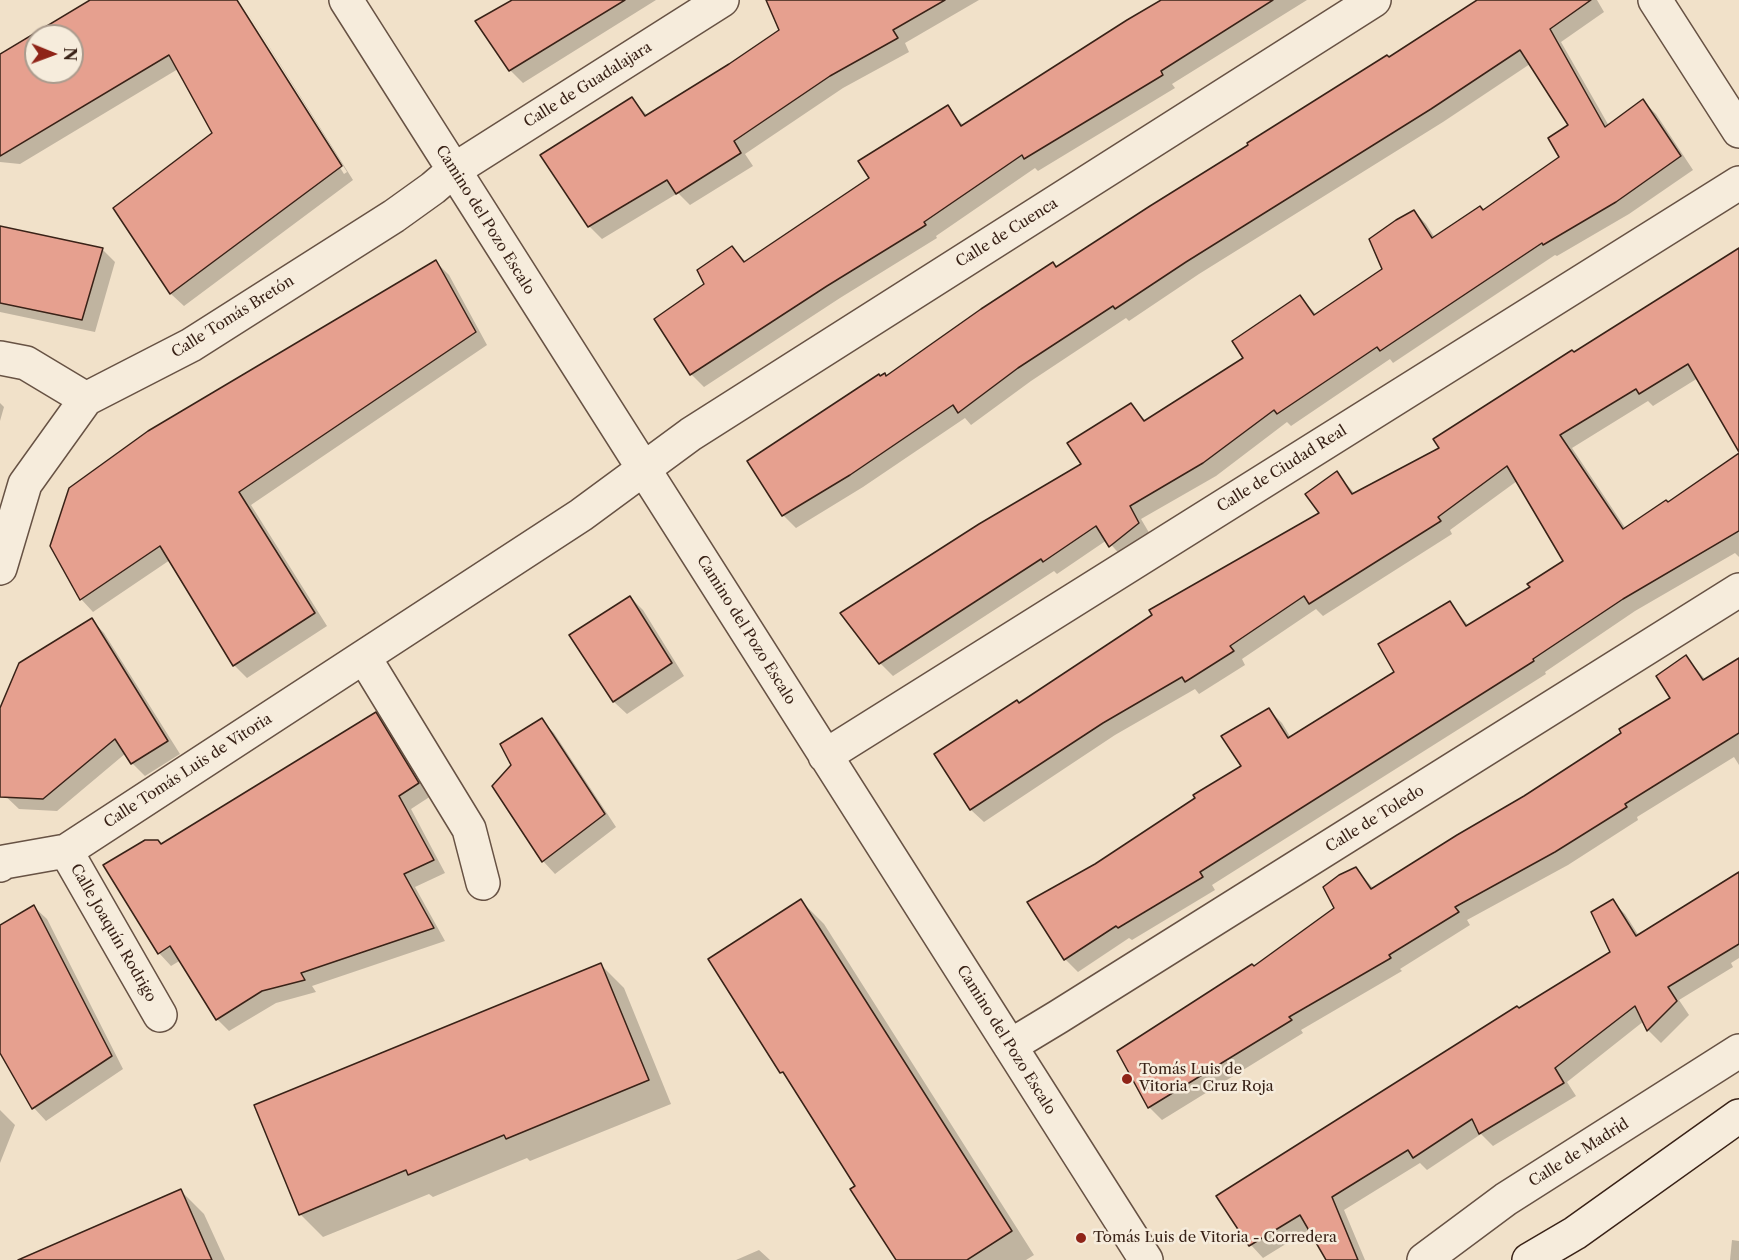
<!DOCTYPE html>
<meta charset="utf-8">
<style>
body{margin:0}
#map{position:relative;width:1739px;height:1260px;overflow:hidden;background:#f1e1c9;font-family:"Libre Caslon Text",serif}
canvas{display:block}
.north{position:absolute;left:24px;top:24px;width:60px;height:60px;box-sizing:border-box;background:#f6ecdc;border:2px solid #aa9b8d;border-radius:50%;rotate:91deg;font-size:16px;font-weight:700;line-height:24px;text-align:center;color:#392217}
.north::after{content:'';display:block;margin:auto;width:21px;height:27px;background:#8f2418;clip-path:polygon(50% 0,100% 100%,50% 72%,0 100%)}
</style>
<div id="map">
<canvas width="1739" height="1260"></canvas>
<div class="north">N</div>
</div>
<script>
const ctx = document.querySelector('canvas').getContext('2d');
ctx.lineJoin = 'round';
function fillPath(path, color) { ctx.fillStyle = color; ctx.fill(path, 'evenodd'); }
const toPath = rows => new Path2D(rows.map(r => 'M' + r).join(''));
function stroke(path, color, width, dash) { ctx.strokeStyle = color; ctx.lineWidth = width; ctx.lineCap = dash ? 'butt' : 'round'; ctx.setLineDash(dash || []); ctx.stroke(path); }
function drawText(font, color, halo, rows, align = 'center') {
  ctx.font = font + ' "Libre Caslon Text",serif'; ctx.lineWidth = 5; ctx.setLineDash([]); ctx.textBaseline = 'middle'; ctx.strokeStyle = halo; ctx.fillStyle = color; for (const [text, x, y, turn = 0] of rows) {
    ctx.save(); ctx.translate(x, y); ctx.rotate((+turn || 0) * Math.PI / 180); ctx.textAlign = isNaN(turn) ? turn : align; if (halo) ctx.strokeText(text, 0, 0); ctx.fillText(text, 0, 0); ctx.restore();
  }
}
const shadow = toPath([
 [93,0,235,0,344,174,347,172,240,0,353,180,184,306,171,294,115,209,214,134,178,69,20,164,0,162,0,88,10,50],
 [36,36,72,36,72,72,36,72],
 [515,0,656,0,523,83,510,70,478,21],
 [767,0,979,0,905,43,909,52,843,88,745,154,753,166,690,205,678,193,602,239,589,226,632,99,648,116,780,31],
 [1162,0,1307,0,1172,84,1175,88,1038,171,1035,168,936,236,937,238,840,298,704,387,691,374,706,285,732,248,746,262,871,179,947,107,964,126],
 [1481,0,1597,0,1604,12,1561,42,1609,126,1643,101,1656,114,1693,170,1629,214,1557,256,1555,255,1393,363,1390,359,1291,426,1287,422,1216,476,1141,519,1151,536,1123,558,1107,540,1057,574,1054,571,893,676,880,663,843,613,1083,464,1131,405,1146,421,1245,359,1300,297,1317,315,1384,269,1414,211,1426,224,1435,238,1484,211,1561,158,1570,126,1530,64,1443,122,1199,274,1129,321,1126,318,1031,381,971,425,965,418,863,487,796,528,783,515,887,377],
 [0,228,103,250,115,262,95,332,0,312],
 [1739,251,1739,449,1698,378,1653,406,1648,401,1572,448,1626,529,1668,504,1739,454,1739,557,1735,553,1635,611,1545,672,1546,674,1212,885,1215,890,1132,940,1129,938,1078,972,1065,959,1096,865,1243,767,1269,710,1282,723,1291,738,1396,673,1449,603,1469,626,1532,588,1565,562,1517,481,1450,530,1452,534,1323,616,1316,609,1242,659,1245,665,1199,694,1195,689,1115,735,984,822,971,810,936,755,1321,514,1337,473,1355,494,1441,448,1574,354],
 [436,262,449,275,487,345,251,505,327,626,247,678,234,665,170,560,93,612,81,599],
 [0,403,4,407,0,421],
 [630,597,643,610,684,676,627,714,614,702,571,636],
 [92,620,104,633,180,754,145,776,132,763,126,753,57,811,19,809,0,791,0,712],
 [1686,657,1706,680,1739,660,1739,765,1734,757,1637,817,1638,820,1568,865,1467,920,1470,925,1400,969,1402,971,1301,1030,1303,1033,1162,1120,1149,1107,1254,968,1336,908,1356,869,1374,889,1525,798,1623,733,1672,698],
 [375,714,388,727,431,796,411,809,445,873,415,887,445,941,312,986,316,992,276,1003,229,1031,217,1019,181,960,171,966,159,953,161,846],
 [541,720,554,733,616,827,555,874,543,861,513,765],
 [1739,871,1739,958,1731,963,1733,967,1679,1000,1689,1015,1661,1043,1648,1030,1644,1021,1567,1082,1576,1096,1493,1146,1481,1134,1427,1170,1420,1163,1344,1210,1365,1260,1328,1260,1310,1229,1263,1258,1251,1245,1218,1197,1612,953,1612,901,1625,914,1639,936,1720,886,1719,884],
 [801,901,824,924,1034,1255,1026,1260,898,1260,857,1186,791,1082,782,1072],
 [34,907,47,919,123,1069,46,1121,34,1108,0,1050,0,926],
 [601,965,624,988,671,1104,530,1161,527,1158,433,1197,429,1194,323,1237,300,1214],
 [0,1110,15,1125,0,1163],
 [181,1191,204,1214,225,1260,87,1260],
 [1732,1240,1739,1241,1739,1260,1730,1260],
 [759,1250,770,1260,736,1260]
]);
const building = toPath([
 [90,0,237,0,342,166,170,294,113,208,212,133,169,55,0,156,0,54,90,0],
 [36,36,72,36,72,72,36,72,36,36],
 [512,0,625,0,509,71,475,21,512,0],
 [766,0,945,0,893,30,898,38,830,76,734,141,741,153,676,194,667,180,588,227,540,155,632,97,645,116,729,64,779,30,766,0],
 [1161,0,1273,0,1161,71,1163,75,1024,159,1022,155,924,222,926,225,827,286,690,375,654,319,704,284,697,270,732,246,744,262,869,178,858,161,948,105,961,126,1127,20,1161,0],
 [1477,0,1591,0,1550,29,1605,127,1643,99,1681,156,1616,202,1543,245,1542,243,1380,351,1377,347,1277,414,1274,410,1203,463,1130,506,1139,523,1109,547,1096,526,1043,562,1041,559,879,664,840,613,979,524,1081,464,1067,443,1131,403,1144,421,1243,358,1232,341,1300,295,1314,315,1382,269,1369,239,1396,220,1414,210,1432,238,1480,206,1483,210,1559,157,1548,138,1568,125,1520,50,1431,109,1186,262,1115,309,1113,306,1018,368,958,413,953,405,850,475,782,516,747,461,879,374,880,376,885,373,886,376,981,309,1053,262,1056,267,1150,206,1248,145,1247,143,1387,55,1389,57,1477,0],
 [0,226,103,248,82,320,0,303,0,226],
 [1739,248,1739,452,1688,364,1639,394,1636,389,1560,435,1623,529,1666,500,1668,502,1739,453,1739,531,1623,599,1533,659,1534,661,1200,872,1203,877,1118,928,1116,926,1064,960,1027,902,1095,864,1195,798,1193,795,1241,766,1221,736,1269,708,1288,738,1394,672,1378,644,1450,601,1466,626,1530,587,1527,584,1563,561,1507,466,1438,517,1441,521,1309,604,1304,596,1230,646,1234,651,1185,682,1182,677,1103,723,970,810,934,754,1017,700,1019,703,1152,615,1149,610,1319,513,1305,494,1337,471,1352,494,1439,448,1433,439,1572,350,1574,352,1739,248],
 [436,260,476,332,239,492,315,613,233,666,160,546,80,600,50,546,69,488,148,431,436,260],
 [630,596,672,663,613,702,569,635,630,596],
 [92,618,168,741,131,764,115,739,43,799,0,797,0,708,19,663,92,618],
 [1686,655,1703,680,1739,658,1739,733,1625,804,1627,807,1555,852,1455,907,1459,912,1389,955,1391,958,1289,1017,1292,1020,1148,1108,1117,1051,1252,964,1254,966,1334,908,1323,887,1339,875,1356,867,1371,889,1457,835,1524,796,1621,733,1619,729,1670,698,1656,676,1686,655],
 [376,712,419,783,399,796,434,860,404,874,434,928,301,973,305,980,262,991,216,1020,170,946,158,954,103,865,145,840,158,840,161,844,376,712],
 [542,718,605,814,542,862,492,786,511,765,500,744,542,718],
 [1739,872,1739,944,1668,987,1677,1001,1647,1031,1635,1006,1555,1068,1564,1083,1479,1134,1472,1119,1413,1158,1408,1150,1332,1197,1358,1260,1326,1260,1300,1215,1249,1246,1216,1196,1517,1006,1519,1008,1610,952,1591,912,1613,899,1636,936,1739,872],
 [801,899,1012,1231,967,1260,896,1260,850,1189,855,1186,783,1072,780,1073,708,959,801,899],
 [34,905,112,1056,32,1109,0,1053,0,925,34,905],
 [601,963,649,1080,506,1139,504,1135,408,1175,406,1170,299,1215,254,1105,601,963],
 [181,1189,212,1260,18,1260,181,1189]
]);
const street = toPath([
 [346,0,1146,1260],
 [1655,0,1739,131],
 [0,358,26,363,86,399],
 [0,568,25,484,86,399,191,345,394,216,433,188,454,170,722,0],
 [364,657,469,829,483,883],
 [825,756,1739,183],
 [66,851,160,1015],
 [0,865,4,862,66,851,581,515,691,434,1374,0],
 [1010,1046,1058,1017,1739,590],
 [1424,1260,1506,1199,1739,1051]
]);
const secondary = toPath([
 [1529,1260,1575,1233,1739,1116]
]);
const markers = [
 [1127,1079,6,"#8f2418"],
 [1081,1238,6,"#8f2418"]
];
const streetNames = [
 ["Calle de Guadalajara",588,85,-32],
 ["Camino del Pozo Escalo",485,220,58],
 ["Calle de Cuenca",1007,233,-32],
 ["Calle Tomás Bretón",233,317,-32],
 ["Calle de Ciudad Real",1282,469,-32],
 ["Camino del Pozo Escalo",746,630,58],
 ["Calle Tomás Luis de Vitoria",188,771,-33],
 ["Calle de Toledo",1375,819,-32],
 ["Calle Joaquín Rodrigo",113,933,60],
 ["Camino del Pozo Escalo",1006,1040,58],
 ["Calle de Madrid",1579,1153,-32]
];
const poiNames = [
 ["Tomás Luis de",1139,1070],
 ["Vitoria - Cruz Roja",1139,1087],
 ["Tomás Luis de Vitoria - Corredera",1093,1238]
];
fillPath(shadow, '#0003');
fillPath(building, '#e6a08f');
stroke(building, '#392217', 1.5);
stroke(street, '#675244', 36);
stroke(secondary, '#392217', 36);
stroke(street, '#f6ecdc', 33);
stroke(secondary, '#f6ecdc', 33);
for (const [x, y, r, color] of markers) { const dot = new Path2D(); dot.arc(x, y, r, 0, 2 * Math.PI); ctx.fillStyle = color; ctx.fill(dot); stroke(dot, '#f6ecdc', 2); }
drawText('15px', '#392217', '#f6ecdc', streetNames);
drawText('15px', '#392217', '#f6ecdc', poiNames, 'left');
</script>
